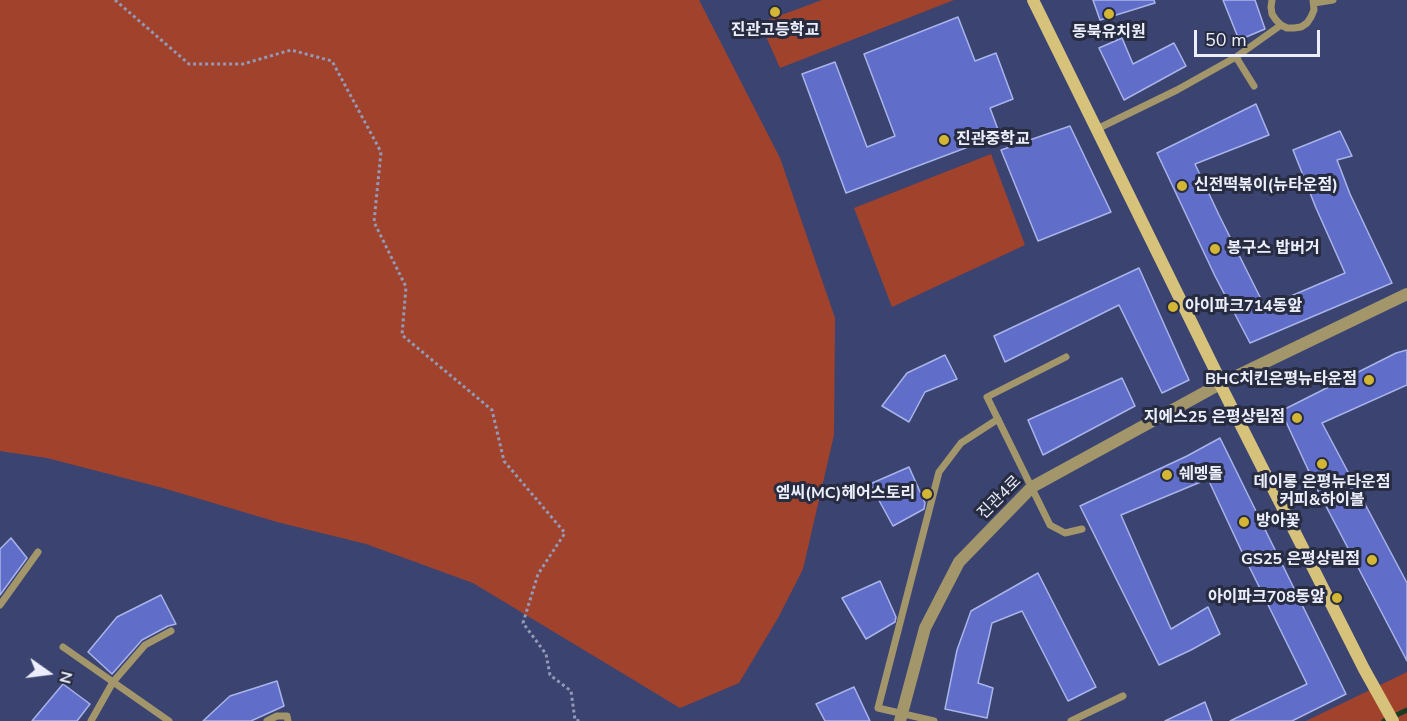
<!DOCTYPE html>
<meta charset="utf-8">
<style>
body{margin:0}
#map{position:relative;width:1407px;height:721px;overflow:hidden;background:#3b4371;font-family:"Nunito Sans",sans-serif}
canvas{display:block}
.north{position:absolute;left:18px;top:643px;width:60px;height:60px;-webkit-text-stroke:4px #272c41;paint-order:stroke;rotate:104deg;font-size:16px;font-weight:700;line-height:24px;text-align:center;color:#eceffb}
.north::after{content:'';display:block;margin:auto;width:21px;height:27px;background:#eceffb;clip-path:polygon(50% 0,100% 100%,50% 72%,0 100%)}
.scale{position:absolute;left:1194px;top:30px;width:126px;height:27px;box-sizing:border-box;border:3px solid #eceffb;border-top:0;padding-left:8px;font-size:18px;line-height:21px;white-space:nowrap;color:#eceffb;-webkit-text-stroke:4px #272c41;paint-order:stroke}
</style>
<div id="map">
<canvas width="1407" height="721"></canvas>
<div class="north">N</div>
<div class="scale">50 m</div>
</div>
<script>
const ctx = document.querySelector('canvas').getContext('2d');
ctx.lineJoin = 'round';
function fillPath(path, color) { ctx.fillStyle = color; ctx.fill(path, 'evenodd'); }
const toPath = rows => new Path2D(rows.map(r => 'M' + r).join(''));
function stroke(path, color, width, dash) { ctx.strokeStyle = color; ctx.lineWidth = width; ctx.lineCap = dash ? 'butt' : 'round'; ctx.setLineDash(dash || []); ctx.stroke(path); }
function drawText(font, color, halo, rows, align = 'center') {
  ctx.font = font + ' "Nunito Sans","Noto Sans KR",sans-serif'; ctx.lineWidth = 6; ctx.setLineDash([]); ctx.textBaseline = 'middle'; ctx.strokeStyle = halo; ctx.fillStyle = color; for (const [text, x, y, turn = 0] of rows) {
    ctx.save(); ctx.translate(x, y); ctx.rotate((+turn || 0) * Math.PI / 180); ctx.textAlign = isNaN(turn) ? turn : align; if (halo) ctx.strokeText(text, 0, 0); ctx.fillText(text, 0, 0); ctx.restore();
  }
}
const green = toPath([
 [0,0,699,0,780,158,835,318,834,435,803,569,778,618,739,683,680,708,473,583,366,544,277,522,163,488,47,458,0,451],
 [822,0,954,0,780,68,760,23],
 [991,154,1025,245,892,307,854,208],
 [1407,672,1407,721,1306,721,1374,688]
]);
const stream = toPath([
 [1384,721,1407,710]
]);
const building = toPath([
 [1093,0,1154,0,1155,3,1100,20,1093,0],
 [1223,0,1255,0,1265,29,1239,40,1223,0],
 [958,17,975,61,996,53,1013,99,990,108,1000,135,846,193,802,74,835,62,867,147,895,136,864,54,958,17],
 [1122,38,1133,64,1174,43,1186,66,1124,100,1099,48,1122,38],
 [1256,104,1269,135,1195,164,1219,215,1265,307,1345,273,1316,208,1293,150,1340,131,1352,156,1337,160,1350,194,1392,283,1250,343,1215,276,1157,153,1256,104],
 [1070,126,1111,212,1038,241,1001,150,1070,126],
 [1139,268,1189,380,1162,393,1119,305,1005,362,994,336,1139,268],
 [1407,350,1407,385,1322,423,1407,583,1407,661,1317,489,1281,411,1396,353,1407,350],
 [945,355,957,379,925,392,909,422,882,406,907,373,945,355],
 [1122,378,1135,406,1043,455,1028,420,1122,378],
 [1220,438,1346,694,1292,721,1230,721,1307,684,1242,552,1208,479,1121,515,1171,629,1208,607,1220,634,1191,650,1159,665,1080,506,1187,456,1220,438],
 [909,467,925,503,924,509,893,526,870,484,909,467],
 [11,538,27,558,0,595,0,549,11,538],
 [1038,573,1096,687,1068,701,1022,611,992,623,978,683,993,688,987,718,945,709,957,650,971,611,1038,573],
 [880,581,896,617,895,622,866,639,842,598,880,581],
 [161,595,176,624,168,626,142,640,112,674,88,652,117,617,161,595],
 [277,681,284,706,251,721,203,721,230,696,277,681],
 [63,684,90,704,77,721,32,721,63,684],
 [854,687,870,721,825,721,816,704,854,687],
 [1205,702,1212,721,1165,721,1205,702]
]);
const path = toPath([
 [115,0,189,64,243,64,291,50,332,61,381,152,374,222,406,287,402,335,492,410,504,461,565,533,538,574,523,623,546,654,550,675,571,691,575,720,580,721]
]);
const lane = toPath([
 [1272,0,1271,7,1272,14,1276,20,1281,25,1287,28,1294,28,1301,27,1307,23,1311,17,1314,10,1313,0],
 [1314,3,1333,0],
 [1236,57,1254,86],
 [1097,129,1177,90,1236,57,1281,25],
 [1066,357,987,397,1050,525,1065,533,1082,529],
 [0,605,38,552],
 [63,647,169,721],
 [91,721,113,682,145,645,171,631],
 [267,721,277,716,287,716,288,721],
 [934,721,878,708,939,472,961,443,998,419],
 [1071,721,1123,696]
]);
const street = toPath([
 [900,721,925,628,959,562,1032,487,1220,384,1407,294]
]);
const secondary = toPath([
 [1033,0,1216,372,1220,384,1364,669,1393,721]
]);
const markers = [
 [775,12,6,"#d4b635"],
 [1109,14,6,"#d4b635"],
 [944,140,6,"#d4b635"],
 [1182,186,6,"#d4b635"],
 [1215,249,6,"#d4b635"],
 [1173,307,6,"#d4b635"],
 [1369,380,6,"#d4b635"],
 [1297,418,6,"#d4b635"],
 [1322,464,6,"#d4b635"],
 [1167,475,6,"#d4b635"],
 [927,494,6,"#d4b635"],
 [1244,522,6,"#d4b635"],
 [1372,560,6,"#d4b635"],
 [1337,598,6,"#d4b635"]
];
const poiNames = [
 ["진관고등학교",775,31,"center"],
 ["동북유치원",1109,33,"center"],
 ["진관중학교",956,140],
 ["신전떡볶이(뉴타운점)",1194,186],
 ["봉구스 밥버거",1227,249],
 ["아이파크714동앞",1185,307],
 ["BHC치킨은평뉴타운점",1357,380,"right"],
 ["지에스25 은평상림점",1285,418,"right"],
 ["쉐멩돌",1179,475],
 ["데이롱 은평뉴타운점",1322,483,"center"],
 ["커피&하이볼",1322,501,"center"],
 ["엠씨(MC)헤어스토리",915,494,"right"],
 ["방아꽃",1256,522],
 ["GS25 은평상림점",1360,560,"right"],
 ["아이파크708동앞",1325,598,"right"]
];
const streetNames = [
 ["진관4로",1000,498,-45]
];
fillPath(green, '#a1432c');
stroke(stream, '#183b26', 5);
fillPath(building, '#616ec9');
stroke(building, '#a8b4ea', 1.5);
stroke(path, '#9399b6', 3, [3, 3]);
stroke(lane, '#a2966a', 7);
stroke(street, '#a2966a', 12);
stroke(secondary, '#d6c27a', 12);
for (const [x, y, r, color] of markers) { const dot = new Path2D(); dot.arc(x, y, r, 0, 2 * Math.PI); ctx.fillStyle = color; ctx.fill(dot); stroke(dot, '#272c41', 2); }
drawText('bold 16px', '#eceffb', '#272c41', poiNames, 'left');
drawText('16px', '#eceffb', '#272c41', streetNames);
</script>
